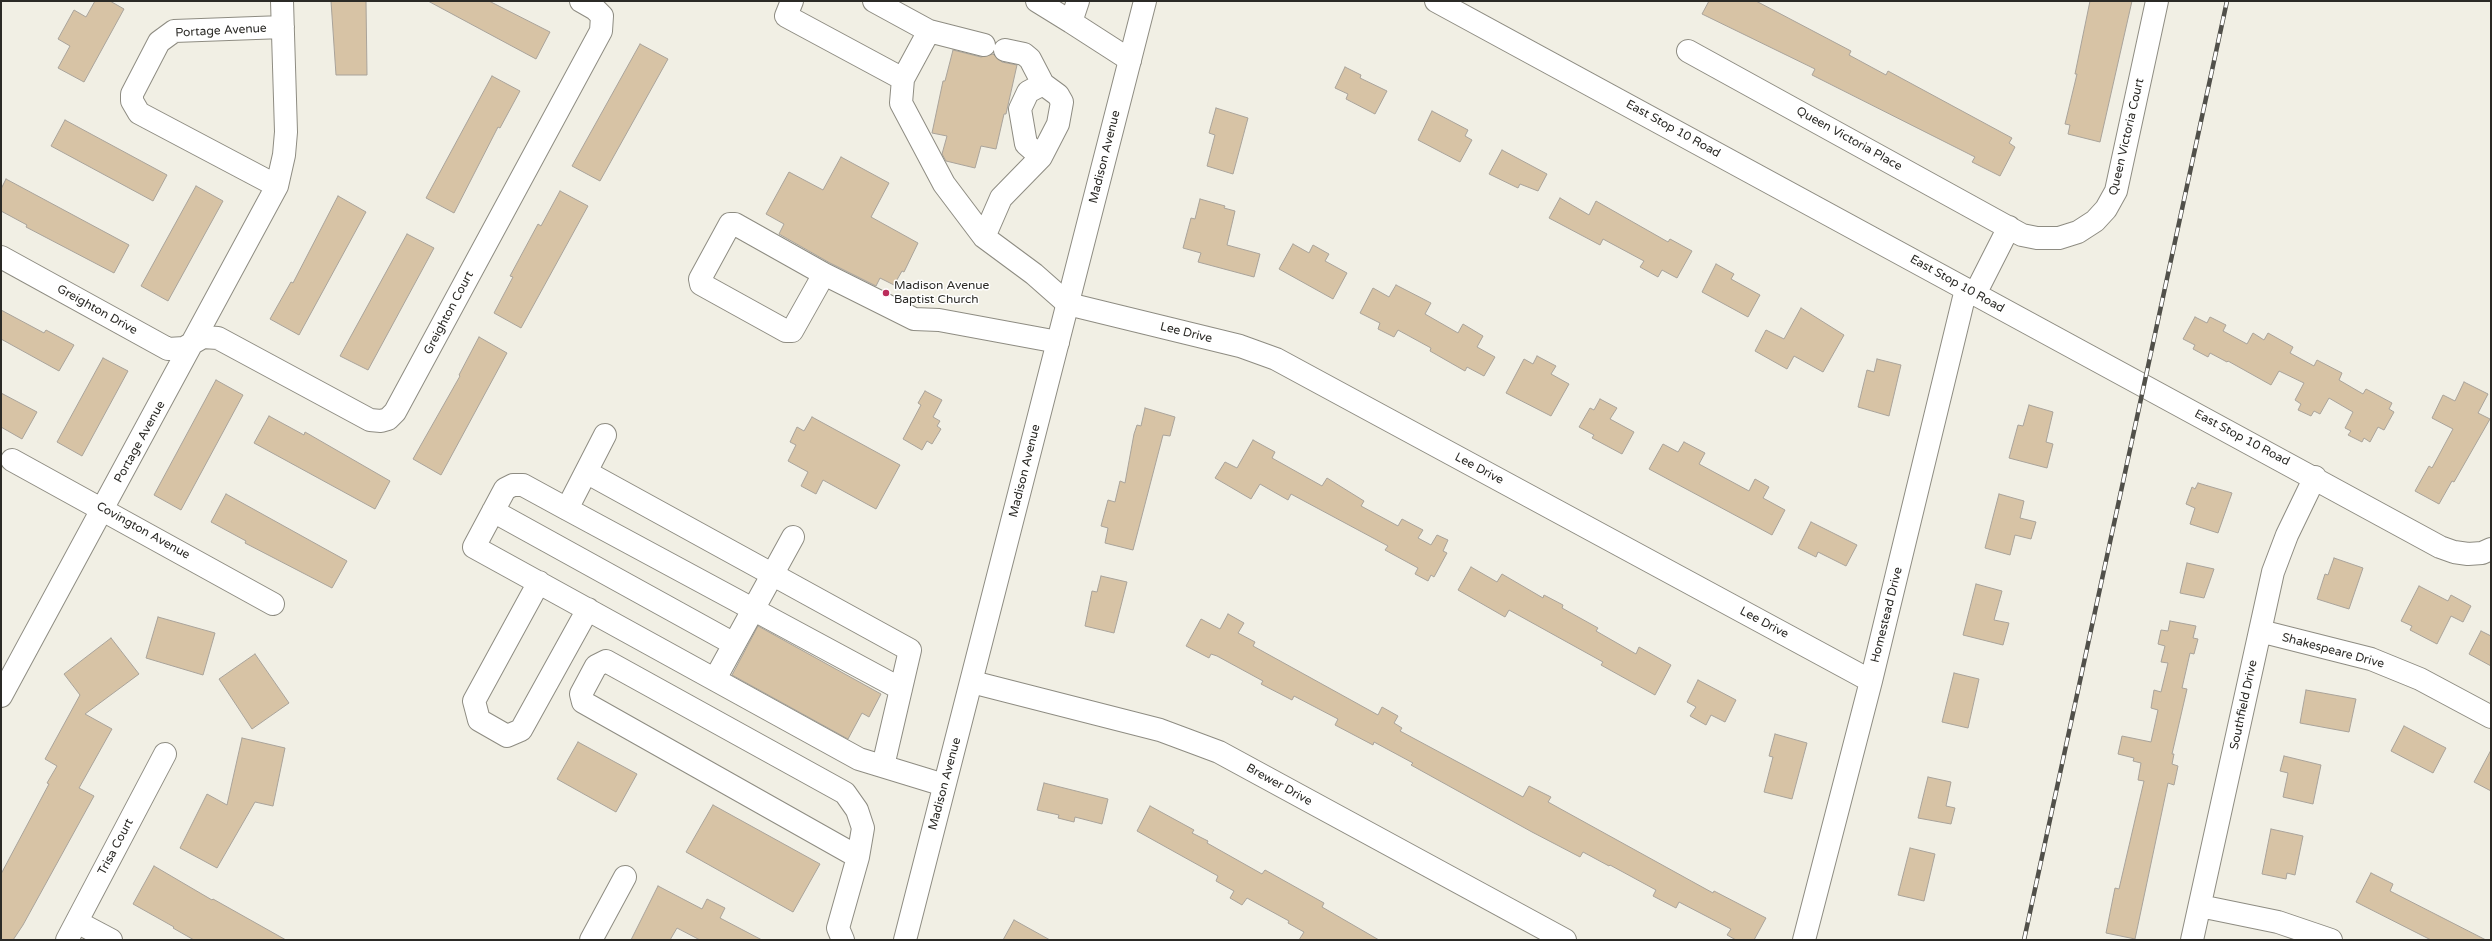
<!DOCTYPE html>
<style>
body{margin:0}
#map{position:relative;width:2492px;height:941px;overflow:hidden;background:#f1efe4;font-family:"Varela Round",sans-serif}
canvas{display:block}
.frame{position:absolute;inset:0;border:2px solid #2b2a26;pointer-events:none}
</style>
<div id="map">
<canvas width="2492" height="941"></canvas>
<div class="frame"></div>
</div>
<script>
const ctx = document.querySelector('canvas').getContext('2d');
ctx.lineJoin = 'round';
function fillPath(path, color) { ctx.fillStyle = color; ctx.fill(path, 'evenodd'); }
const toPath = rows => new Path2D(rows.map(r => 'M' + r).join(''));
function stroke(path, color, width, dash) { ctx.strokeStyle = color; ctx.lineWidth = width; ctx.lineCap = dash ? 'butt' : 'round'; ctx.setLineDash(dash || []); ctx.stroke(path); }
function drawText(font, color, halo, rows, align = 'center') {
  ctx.font = font + ' "Varela Round",sans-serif'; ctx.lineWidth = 3; ctx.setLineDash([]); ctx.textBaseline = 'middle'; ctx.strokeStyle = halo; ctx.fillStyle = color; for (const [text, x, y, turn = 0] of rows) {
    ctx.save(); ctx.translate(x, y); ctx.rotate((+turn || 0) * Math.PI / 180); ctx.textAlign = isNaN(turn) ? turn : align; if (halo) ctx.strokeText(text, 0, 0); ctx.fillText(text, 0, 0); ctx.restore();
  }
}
const building = toPath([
 [95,1,110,1,124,9,84,82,58,68,70,46,58,39,74,10,86,17,95,1],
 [331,1,366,1,367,75,336,75,331,1],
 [428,1,489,1,550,32,536,59,428,1],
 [1709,1,1756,1,1851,51,1849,55,1886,75,1888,71,2012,138,2009,143,2015,147,2000,176,1972,162,1975,157,1812,75,1815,69,1702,14,1709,1],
 [2090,1,2132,1,2100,142,2068,134,2070,125,2065,124,2077,74,2075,74,2090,1],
 [640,44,668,59,600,181,572,166,640,44],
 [953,50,981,57,993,54,1002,62,1017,65,1006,114,1004,114,996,149,981,146,975,168,946,161,942,154,947,136,932,133,943,81,945,81,953,50],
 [1345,67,1361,75,1360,78,1387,91,1375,114,1346,99,1348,94,1335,88,1345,67],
 [492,76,520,91,500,128,498,127,454,213,426,198,492,76],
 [1216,108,1248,118,1233,174,1207,166,1215,135,1209,133,1216,108],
 [1432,111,1468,130,1465,136,1472,140,1460,162,1418,140,1432,111],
 [65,120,167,175,153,201,51,146,65,120],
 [1502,150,1547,174,1538,191,1520,184,1518,188,1489,174,1502,150],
 [841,157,889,183,871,217,918,243,904,272,902,271,894,285,880,278,876,286,830,263,779,234,784,224,766,214,789,172,823,190,841,157],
 [6,179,129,245,114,273,26,227,27,225,1,211,1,189,6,179],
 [196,186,223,201,168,301,141,286,196,186],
 [560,191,588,206,521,328,494,313,513,277,510,276,538,224,541,226,560,191],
 [338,196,366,212,299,335,270,319,291,282,293,283,338,196],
 [1560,198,1589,215,1596,201,1668,242,1670,239,1692,251,1677,278,1662,270,1658,277,1640,267,1644,261,1603,239,1600,245,1549,218,1560,198],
 [1200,199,1225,206,1224,208,1235,211,1227,245,1260,254,1254,277,1198,262,1201,253,1183,248,1191,218,1195,219,1200,199],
 [407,234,434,248,368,370,340,356,407,234],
 [1293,244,1309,253,1313,245,1329,254,1325,261,1347,273,1333,299,1279,269,1293,244],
 [1716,264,1734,274,1731,279,1760,295,1748,317,1702,292,1716,264],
 [1396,285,1431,303,1425,314,1458,333,1463,324,1483,336,1477,347,1495,357,1484,376,1467,367,1465,371,1430,351,1431,348,1398,330,1394,337,1378,329,1380,323,1360,313,1373,288,1389,297,1396,285],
 [1801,308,1844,335,1823,372,1794,356,1787,369,1755,351,1766,330,1784,339,1801,308],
 [1,310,44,333,46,330,74,345,59,371,1,339,1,310],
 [2195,317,2207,323,2210,317,2226,325,2223,331,2247,344,2253,333,2264,340,2268,333,2293,347,2290,353,2314,366,2317,360,2342,373,2339,380,2363,394,2366,389,2392,403,2389,409,2394,412,2384,430,2378,427,2370,442,2364,438,2362,442,2348,435,2351,431,2345,428,2353,412,2329,398,2320,414,2314,411,2311,416,2298,410,2301,404,2295,400,2304,383,2279,371,2271,385,2228,361,2227,362,2210,353,2208,357,2193,349,2195,345,2183,339,2195,317],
 [479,337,507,353,441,475,413,459,460,376,459,375,479,337],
 [1537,356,1556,366,1551,374,1569,384,1551,416,1506,393,1524,359,1533,364,1537,356],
 [103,358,128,371,82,456,57,442,103,358],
 [1877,359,1901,365,1889,416,1858,407,1867,370,1874,372,1877,359],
 [216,380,243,395,181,510,154,495,216,380],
 [2464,382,2488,394,2478,413,2490,419,2454,482,2452,481,2439,504,2415,491,2429,466,2432,468,2453,429,2432,418,2443,395,2455,401,2464,382],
 [925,391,942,400,933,417,940,421,937,426,941,429,932,444,927,441,922,450,903,439,921,405,918,403,925,391],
 [1,393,37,412,22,439,1,427,1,393],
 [1600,399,1617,408,1610,419,1634,432,1622,454,1592,438,1594,435,1579,427,1590,408,1594,410,1600,399],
 [2029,405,2053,412,2046,442,2053,444,2047,468,2009,458,2018,425,2023,426,2029,405],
 [1145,408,1175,417,1170,436,1163,435,1133,550,1105,543,1108,528,1101,526,1108,500,1115,502,1120,481,1125,483,1134,434,1137,425,1141,426,1145,408],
 [269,416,304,435,305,432,390,481,375,509,254,443,269,416],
 [812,417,900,465,876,509,823,480,816,494,801,486,808,472,788,461,796,445,790,442,797,427,804,431,812,417],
 [1253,440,1275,452,1272,458,1322,486,1327,478,1364,501,1361,506,1398,526,1402,519,1423,530,1418,538,1431,545,1437,535,1448,540,1443,551,1447,553,1434,577,1431,575,1428,581,1415,574,1418,568,1385,550,1388,546,1291,494,1288,500,1260,484,1251,499,1215,478,1225,462,1237,468,1253,440],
 [1684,442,1705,453,1699,464,1749,491,1755,479,1769,487,1763,498,1785,510,1772,535,1649,469,1663,444,1678,452,1684,442],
 [2198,483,2232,493,2218,533,2190,524,2195,508,2186,504,2192,487,2195,489,2198,483],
 [226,494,347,561,332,588,245,543,246,541,211,522,226,494],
 [1999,494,2024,501,2020,518,2036,522,2031,539,2015,535,2010,555,1985,548,1999,494],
 [1811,522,1857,545,1846,566,1818,552,1816,557,1798,548,1811,522],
 [2334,558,2363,568,2349,609,2317,599,2325,574,2328,575,2334,558],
 [2187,563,2214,569,2204,598,2180,593,2187,563],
 [1471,567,1497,582,1502,574,1543,598,1544,595,1563,605,1562,608,1598,628,1596,631,1636,654,1639,647,1671,665,1655,695,1601,665,1603,662,1509,610,1505,617,1458,590,1471,567],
 [1101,576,1127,582,1114,633,1085,626,1092,591,1097,592,1101,576],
 [1976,584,2002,591,1994,620,2009,623,2003,645,1963,635,1976,584],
 [2419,586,2448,601,2451,595,2471,606,2463,622,2451,616,2437,644,2410,630,2412,626,2401,621,2419,586],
 [1228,614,1244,623,1238,633,1255,642,1253,646,1378,715,1382,707,1398,716,1394,723,1402,728,1400,731,1523,797,1529,786,1551,797,1548,802,1713,893,1714,891,1766,918,1754,940,1736,940,1727,935,1731,929,1679,902,1676,908,1653,896,1656,890,1610,865,1609,866,1583,852,1580,857,1532,832,1411,765,1413,763,1374,742,1373,745,1335,725,1338,719,1294,696,1292,700,1261,684,1263,681,1217,656,1211,654,1209,658,1186,646,1201,619,1220,629,1228,614],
 [158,617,215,633,203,675,146,658,158,617],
 [2170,621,2196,626,2193,638,2198,639,2194,654,2190,653,2182,688,2187,689,2172,754,2174,754,2172,764,2178,766,2174,785,2168,783,2135,939,2106,933,2115,888,2119,889,2144,781,2138,780,2141,763,2133,761,2134,758,2118,754,2122,736,2151,742,2158,710,2151,708,2154,690,2161,692,2168,663,2161,662,2165,646,2158,644,2161,630,2168,631,2170,621],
 [758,626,881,694,869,717,862,713,848,739,732,675,758,626],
 [2481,631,2491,636,2491,666,2469,654,2481,631],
 [111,638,139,674,85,714,112,729,79,788,94,796,23,925,13,940,1,940,1,874,49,784,47,783,57,766,45,759,80,695,64,674,111,638],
 [255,654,289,703,252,729,219,679,255,654],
 [1954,673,1979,679,1968,728,1942,722,1954,673],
 [1698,680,1736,700,1725,722,1711,715,1706,725,1690,716,1696,707,1687,702,1698,680],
 [2306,690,2356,699,2349,732,2300,723,2306,690],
 [2404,726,2446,748,2433,773,2391,751,2404,726],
 [1775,734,1807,743,1792,799,1764,792,1773,757,1769,756,1775,734],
 [242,738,285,748,273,806,255,802,217,868,180,848,207,794,227,805,242,738],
 [578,742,637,774,616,812,557,779,578,742],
 [2491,750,2491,791,2474,782,2491,750],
 [2284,756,2321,765,2313,804,2283,797,2288,773,2280,771,2284,756],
 [1928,777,1951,782,1946,806,1955,808,1951,824,1918,818,1928,777],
 [1044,783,1108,799,1102,824,1075,817,1074,822,1058,818,1059,815,1037,810,1044,783],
 [713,805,820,864,793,912,686,852,713,805],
 [1150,806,1194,830,1192,833,1208,841,1207,843,1262,874,1265,870,1324,903,1322,907,1379,940,1299,940,1304,932,1288,923,1289,921,1247,898,1242,905,1230,898,1234,891,1216,881,1218,876,1137,831,1150,806],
 [2271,829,2303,836,2295,875,2287,873,2286,879,2262,874,2271,829],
 [1910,848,1935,854,1924,901,1898,895,1910,848],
 [154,866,212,900,213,899,286,940,194,940,173,928,174,927,133,904,154,866],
 [2371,873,2393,884,2390,891,2486,940,2431,940,2356,902,2371,873],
 [658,886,702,909,707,899,725,908,720,918,762,940,700,940,677,928,670,940,631,940,658,886],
 [1014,920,1050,940,1003,940,1014,920]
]);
const minor = toPath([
 [792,1,786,16,903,79],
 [874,1,929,31,903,79,901,103,944,184,984,237,1034,274,1068,304,1240,346,1276,359,1871,681],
 [1037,1,1071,22],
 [1078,1,1071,22,1130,60],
 [1436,1,2440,547,2454,552,2468,554,2482,553,2491,549],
 [929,31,984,45],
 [1005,50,1024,54,1030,59,1043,84],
 [1688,51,2022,235,2037,238,2059,238,2078,232,2095,221,2106,209,2116,191,2157,1],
 [277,186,139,113,132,101,132,94,159,42,174,31,283,27],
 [984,237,1001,198,1041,157,1058,124,1062,102,1058,95,1043,84,1028,92,1020,109,1026,144,1041,157],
 [1,257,168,349,184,348,203,337,218,338,370,420,381,421,388,419,395,412,601,31,602,16,595,9,581,1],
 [824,274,792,331,786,331,701,284,700,279,730,224,735,224,824,274,914,319,939,320,1058,342],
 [1975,294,2009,227],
 [12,460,273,604],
 [586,472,605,435],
 [567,509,901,689],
 [493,511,734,644],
 [539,582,474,701,479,720,507,736,521,730,588,609],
 [2260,631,2371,659,2420,679,2491,717],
 [715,679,793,537],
 [972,682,1160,730,1219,752,1565,940],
 [1,696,277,186,284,155,286,132,282,1],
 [883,766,910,650,586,472,567,509,523,485,513,485,505,489,474,547,859,759,944,785],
 [2200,906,2278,922,2331,940],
 [77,922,111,940],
 [67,940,165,754],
 [591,940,625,877],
 [843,940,838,928,858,857,583,702,581,694,596,666,606,661,845,793,857,810,863,828,858,857],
 [1804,940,1871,681,1966,289],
 [2192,940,2273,572,2287,535,2315,477]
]);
const major = toPath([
 [905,940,1145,1]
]);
const rail = toPath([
 [2024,940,2227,1]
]);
const markers = [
 [886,293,4,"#bb2d5c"]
];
const streetNames = [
 ["Portage Avenue",221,31,-3],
 ["East Stop 10 Road",1673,129,29],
 ["Queen Victoria Court",2127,137,-77],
 ["Queen Victoria Place",1849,139,29],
 ["Madison Avenue",1105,157,-76],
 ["East Stop 10 Road",1957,284,29],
 ["Greighton Drive",97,310,29],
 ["Greighton Court",449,313,-62],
 ["Lee Drive",1186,333,14],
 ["East Stop 10 Road",2242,438,28],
 ["Portage Avenue",140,442,-61],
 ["Lee Drive",1479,469,28],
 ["Madison Avenue",1025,471,-76],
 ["Covington Avenue",143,531,29],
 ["Homestead Drive",1887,615,-76],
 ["Lee Drive",1764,623,28],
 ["Shakespeare Drive",2333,651,15],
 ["Southfield Drive",2244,705,-78],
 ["Madison Avenue",945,784,-75],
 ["Brewer Drive",1279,785,29],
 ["Trisa Court",116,847,-62]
];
const poiNames = [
 ["Madison Avenue",894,286],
 ["Baptist Church",894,300]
];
fillPath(building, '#d7c3a5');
stroke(building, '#a9a39a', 1);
stroke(minor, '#8e8c82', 24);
stroke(major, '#8e8c82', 24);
stroke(minor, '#fff', 22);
stroke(major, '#fff', 22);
stroke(rail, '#51504a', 4.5);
stroke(rail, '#fff', 3, [9]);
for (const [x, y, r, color] of markers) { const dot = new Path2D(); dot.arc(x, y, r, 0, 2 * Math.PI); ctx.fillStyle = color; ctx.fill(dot); stroke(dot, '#fff', 1.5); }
drawText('12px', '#2b2a26', '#fff', streetNames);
drawText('12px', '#2b2a26', '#fff', poiNames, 'left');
</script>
